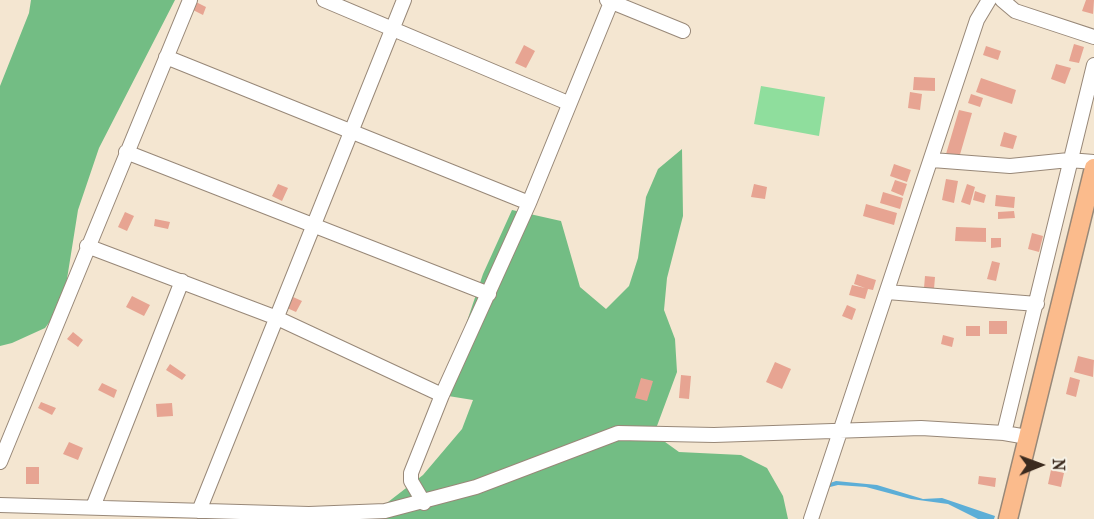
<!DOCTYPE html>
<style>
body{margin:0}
#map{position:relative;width:1094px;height:519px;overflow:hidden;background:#f4e6d1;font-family:"IM FELL French Canon",serif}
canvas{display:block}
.north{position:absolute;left:1010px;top:435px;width:60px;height:60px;-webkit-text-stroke:4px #f7f3e8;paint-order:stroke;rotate:89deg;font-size:16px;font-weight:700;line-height:24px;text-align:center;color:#3b2a1e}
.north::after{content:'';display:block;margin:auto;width:21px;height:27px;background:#3b2a1e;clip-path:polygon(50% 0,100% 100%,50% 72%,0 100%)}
</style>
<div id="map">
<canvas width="1094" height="519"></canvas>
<div class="north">N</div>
</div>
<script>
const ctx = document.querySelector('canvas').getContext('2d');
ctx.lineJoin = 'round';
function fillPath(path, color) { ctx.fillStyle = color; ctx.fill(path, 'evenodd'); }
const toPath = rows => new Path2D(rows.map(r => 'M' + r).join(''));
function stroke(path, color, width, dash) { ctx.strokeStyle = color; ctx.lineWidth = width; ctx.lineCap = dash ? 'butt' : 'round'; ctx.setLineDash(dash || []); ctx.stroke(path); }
const green = toPath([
 [761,86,825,97,819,136,754,124]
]);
const forest = toPath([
 [31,0,175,0,99,148,78,210,63,304,45,328,12,343,0,346,0,86,29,13],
 [682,149,683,216,667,278,664,310,675,339,677,372,654,434,679,452,741,455,767,468,783,496,788,519,337,519,379,509,423,475,462,429,473,400,442,395,483,274,512,210,561,221,580,287,606,309,629,286,638,258,646,197,658,169]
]);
const water = toPath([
 [836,481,877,485,923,499,942,498,995,516,994,519,978,519,948,504,911,499,866,487,838,485,826,488,827,484]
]);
const building = toPath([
 [1086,0,1094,0,1093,14,1082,11],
 [194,1,206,7,203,15,191,9],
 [1074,44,1084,47,1079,63,1069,61],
 [524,45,535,51,526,68,515,63],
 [986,46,1001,51,998,60,983,55],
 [1056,64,1071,68,1065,84,1051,79],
 [914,77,935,78,935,91,913,90],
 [981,78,1016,90,1012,104,976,92],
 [910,92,922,94,920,110,908,108],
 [971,94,983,98,980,107,968,103],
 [959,110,972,113,959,158,946,154],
 [1004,132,1017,136,1013,149,1000,146],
 [894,164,911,170,907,182,890,176],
 [946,179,958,181,954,203,942,200],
 [895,180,907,184,903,196,891,191],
 [278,184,288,188,282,201,272,196],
 [754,184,767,187,765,199,751,197],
 [967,184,975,187,970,205,961,202],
 [975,191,986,195,984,203,973,200],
 [883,192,903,198,900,209,880,203],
 [996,195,1015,197,1014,208,995,206],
 [866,204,897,213,894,225,863,216],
 [1014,211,1015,218,998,219,998,212],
 [125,212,134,216,127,231,118,227],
 [155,219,170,222,168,229,154,226],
 [956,227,986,228,986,242,955,241],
 [1032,233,1043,236,1039,252,1028,249],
 [991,238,1001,238,1001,247,991,248],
 [992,261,1000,263,996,281,987,279],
 [857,274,876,280,873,290,868,289,865,299,849,295,852,285,865,288,854,284],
 [925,276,935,277,934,289,924,288],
 [132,296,150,305,144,316,126,307],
 [293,297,302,301,296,312,287,308],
 [847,305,856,309,852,320,842,316],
 [989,321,1007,321,1007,334,989,334],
 [966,326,980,326,980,336,966,336],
 [73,332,83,340,78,347,67,339],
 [943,335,954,338,952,347,941,344],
 [1078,356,1094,360,1093,377,1074,372],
 [775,362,791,369,782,389,766,382],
 [170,364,186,375,182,380,166,370],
 [681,375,691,376,689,399,679,398],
 [1070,377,1080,380,1076,397,1066,394],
 [641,378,653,381,647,401,635,398],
 [102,383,117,390,114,398,98,390],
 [41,402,56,408,52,415,38,408],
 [172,403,173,416,157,417,156,404],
 [69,442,83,448,78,460,63,454],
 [26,467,39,467,39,484,26,484],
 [1051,470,1064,473,1061,487,1048,484],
 [979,476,996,478,995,487,978,484]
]);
const minor = toPath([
 [324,0,568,103],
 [607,0,683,31],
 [1002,0,1015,11,1094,37],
 [166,57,529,203],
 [126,152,489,294],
 [932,160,1010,166,1069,160,1094,162],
 [87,246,277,318,442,395],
 [887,292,1037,304],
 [1004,433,1094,65],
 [0,462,190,0],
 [424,503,411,481,411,473,442,395,529,203,612,0],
 [0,505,309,514,385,511,476,487,618,433,714,435,921,428,1004,433,1027,437],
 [93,507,182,281],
 [199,511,404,0],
 [811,519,977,20,989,0]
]);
const major = toPath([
 [1008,519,1094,168]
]);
fillPath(green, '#8fde9d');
fillPath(forest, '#73bd84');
fillPath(water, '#5caed7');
fillPath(building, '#e7a492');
stroke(minor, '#988878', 16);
stroke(major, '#988878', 21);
stroke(minor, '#fff', 14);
stroke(major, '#fbbb8c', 18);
</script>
